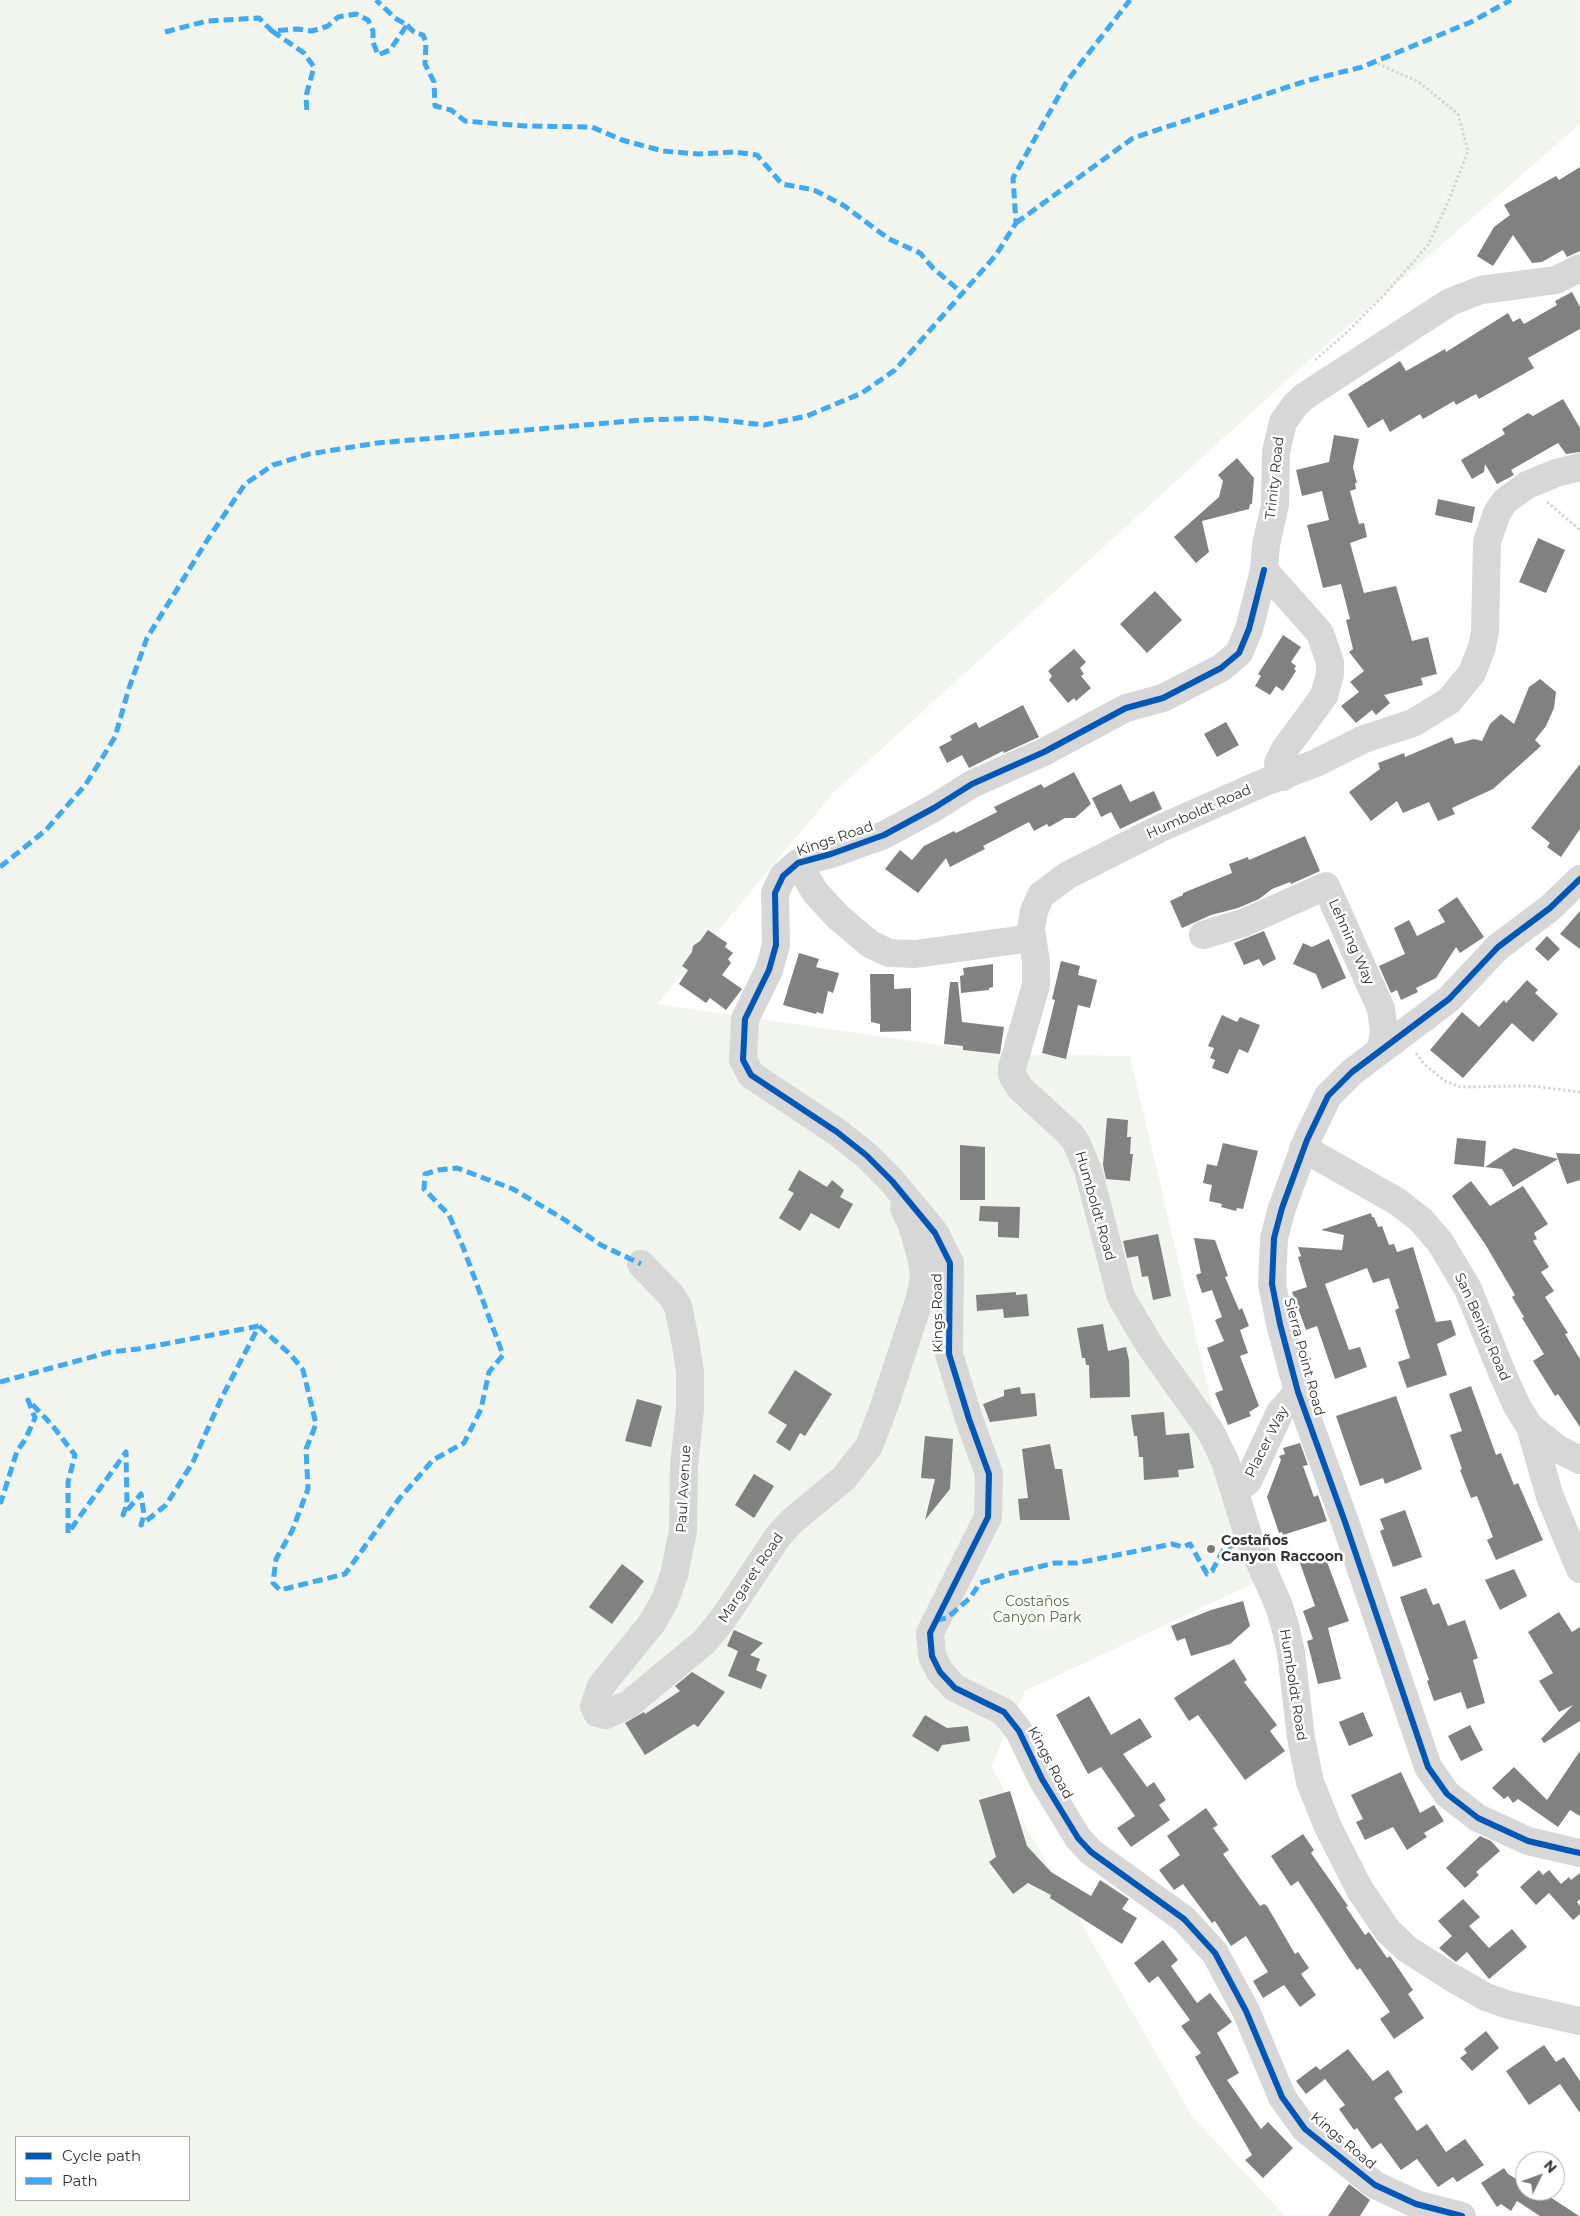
<!DOCTYPE html>
<meta charset="utf-8">
<style>
body{margin:0}
#map{position:relative;width:1580px;height:2216px;overflow:hidden;background:#fff;font-family:Montserrat,sans-serif}
canvas{display:block}
.legend{position:absolute;left:15px;top:2136px;width:175px;height:65px;box-sizing:border-box;background:#fff;border:1px solid #adadad;margin:0;padding:6px 9px;list-style:none;font-size:15px;color:#333}
.legend li{display:flex;align-items:center;gap:10px;height:25px}
.legend b{width:25px;border:1px solid #adadad}
.north{position:absolute;left:1515px;top:2151px;width:50px;height:50px;box-sizing:border-box;background:#fff;border:1px solid #adadad;border-radius:50%;rotate:48deg;font-size:14px;font-weight:700;line-height:20px;text-align:center;color:#333}
.north::after{content:'';display:block;margin:auto;width:18px;height:22px;background:#7a7a7a;clip-path:polygon(50% 0,100% 100%,50% 72%,0 100%)}
</style>
<div id="map">
<canvas width="1580" height="2216"></canvas>
<ul class="legend">
<li><b style="height:6px;background:#0057b8"></b>Cycle path</li>
<li><b style="height:6px;background:#3fa9f5"></b>Path</li>
</ul>
<div class="north">N</div>
</div>
<script>
const ctx = document.querySelector('canvas').getContext('2d');
ctx.lineJoin = 'round';
function fillPath(path, color) { ctx.fillStyle = color; ctx.fill(path, 'evenodd'); }
const toPath = rows => new Path2D(rows.map(r => 'M' + r).join(''));
function stroke(path, color, width, dash) { ctx.strokeStyle = color; ctx.lineWidth = width; ctx.lineCap = dash ? 'butt' : 'round'; ctx.setLineDash(dash || []); ctx.stroke(path); }
function drawText(font, color, halo, rows, align = 'center') {
  ctx.font = font + ' Montserrat,sans-serif'; ctx.lineWidth = 5; ctx.setLineDash([]); ctx.textBaseline = 'middle'; ctx.strokeStyle = halo; ctx.fillStyle = color; for (const [text, x, y, turn = 0] of rows) {
    ctx.save(); ctx.translate(x, y); ctx.rotate((+turn || 0) * Math.PI / 180); ctx.textAlign = isNaN(turn) ? turn : align; if (halo) ctx.strokeText(text, 0, 0); ctx.fillText(text, 0, 0); ctx.restore();
  }
}
const green = toPath([
 [0,0,1580,0,1580,124,1316,354,834,792,657,1004,1001,1054,1130,1056,1254,1583,1025,1691,991,1766,1192,2116,1285,2216,0,2216],
 [16,2137,189,2137,189,2200,16,2200]
]);
const building = toPath([
 [1580,167,1580,251,1567,257,1563,250,1542,262,1532,263,1513,235,1493,266,1477,256,1494,227,1510,215,1504,205,1556,176,1559,180],
 [1572,292,1580,307,1580,329,1528,358,1534,368,1479,399,1476,394,1456,405,1454,401,1423,419,1420,414,1390,432,1383,419,1368,428,1348,394,1400,361,1406,371,1445,349,1446,352,1508,313,1513,322,1520,318,1524,324,1557,305,1555,301],
 [1563,399,1580,428,1580,452,1566,454,1558,443,1511,470,1514,475,1497,484,1485,464,1484,472,1472,479,1461,460,1505,434,1502,429,1528,413,1533,416],
 [1334,435,1359,439,1353,467,1357,483,1355,483,1356,489,1350,491,1359,524,1364,523,1367,537,1350,543,1364,593,1396,586,1412,641,1428,637,1437,674,1421,678,1423,685,1384,695,1390,703,1376,715,1372,710,1356,723,1341,706,1359,692,1350,682,1364,671,1349,652,1353,649,1346,620,1350,619,1341,584,1323,588,1307,525,1329,520,1322,491,1302,496,1296,470,1329,462],
 [1237,458,1254,478,1252,504,1250,504,1249,509,1202,521,1209,552,1196,563,1174,537,1219,497,1223,481,1218,475],
 [1438,499,1475,507,1472,523,1435,515],
 [1538,538,1565,550,1546,593,1519,582],
 [1155,591,1182,620,1147,653,1120,624],
 [1283,635,1301,647,1291,662,1296,666,1294,669,1296,671,1283,691,1276,686,1270,695,1255,686,1261,676,1258,674],
 [1074,649,1086,662,1080,668,1084,674,1081,676,1091,688,1076,701,1074,698,1068,703,1049,680,1052,676,1048,671],
 [1540,679,1556,692,1554,708,1546,726,1535,740,1541,746,1493,789,1452,808,1455,814,1438,821,1429,802,1403,813,1397,801,1371,821,1349,792,1380,769,1378,763,1404,753,1405,757,1452,737,1455,744,1474,739,1482,741,1490,724,1501,714,1514,724,1529,687],
 [1023,705,1039,737,1004,753,1003,751,969,768,962,755,947,763,939,747,952,740,950,736,976,722,979,728],
 [1226,722,1239,745,1217,757,1204,734],
 [1580,764,1580,829,1561,857,1547,847,1550,843,1531,828],
 [1074,772,1091,804,1075,818,1065,818,1049,827,1047,824,1034,831,1029,822,983,846,985,849,950,867,946,858,918,893,885,869,900,850,912,860,924,846,954,831,956,833,997,812,994,807,1041,784,1044,788],
 [1121,784,1130,802,1154,791,1162,809,1120,829,1111,812,1101,817,1092,798],
 [1305,836,1320,871,1291,884,1290,882,1272,889,1259,899,1238,908,1211,915,1182,928,1170,901,1183,895,1183,893,1232,873,1229,864,1248,857,1249,860],
 [1457,897,1484,937,1460,953,1456,947,1436,978,1416,988,1418,992,1401,1000,1397,990,1391,993,1379,966,1405,954,1394,928,1409,920,1417,936,1445,922,1438,910],
 [1580,911,1580,949,1560,934],
 [708,930,727,943,725,947,733,953,728,959,731,963,722,975,742,989,726,1010,710,998,706,1003,679,984,688,970,682,966,692,952,693,946,700,941],
 [1264,931,1276,959,1263,966,1259,959,1244,965,1234,943],
 [1547,936,1560,949,1548,961,1535,949],
 [1329,939,1346,978,1322,989,1316,974,1293,964,1303,943,1312,947],
 [799,953,819,959,816,967,839,973,833,993,828,991,823,1014,817,1012,816,1014,783,1005],
 [1061,961,1080,966,1078,975,1097,980,1090,1008,1078,1005,1066,1059,1042,1053,1055,1000,1052,999],
 [993,964,993,987,989,988,989,990,961,993,960,976,964,975,963,968],
 [870,974,894,974,894,989,911,988,911,1031,880,1032,880,1024,871,1022],
 [1527,980,1538,990,1535,993,1558,1014,1533,1042,1512,1023,1463,1078,1430,1050,1462,1012,1479,1027,1504,1000,1506,1003],
 [950,982,958,982,962,1022,1004,1027,1000,1054,963,1050,963,1046,944,1044],
 [1222,1015,1237,1022,1240,1017,1260,1025,1248,1053,1239,1049,1228,1074,1212,1068,1215,1060,1210,1058,1214,1048,1208,1046],
 [1107,1118,1128,1120,1127,1137,1131,1137,1130,1154,1133,1154,1130,1181,1106,1179,1103,1165],
 [1457,1138,1486,1141,1484,1167,1454,1164],
 [1223,1143,1258,1151,1243,1209,1237,1208,1236,1211,1221,1207,1222,1204,1209,1201,1212,1185,1203,1183,1207,1164,1217,1166],
 [960,1145,985,1147,985,1200,960,1200],
 [1514,1148,1558,1159,1556,1153,1580,1154,1580,1180,1567,1184,1558,1159,1513,1187,1502,1169,1485,1167],
 [799,1170,827,1187,832,1180,844,1190,840,1197,853,1204,839,1229,811,1213,800,1231,779,1218,794,1193,788,1190],
 [1471,1181,1490,1206,1523,1186,1548,1224,1534,1233,1537,1239,1533,1241,1549,1267,1541,1272,1554,1291,1545,1297,1568,1333,1565,1334,1580,1359,1580,1427,1558,1394,1555,1396,1533,1361,1544,1354,1522,1318,1524,1317,1512,1297,1515,1295,1485,1244,1452,1196],
 [980,1206,1020,1207,1019,1238,998,1237,998,1222,979,1221],
 [1371,1213,1372,1217,1374,1217,1378,1227,1382,1226,1389,1245,1394,1244,1397,1252,1413,1247,1436,1322,1451,1320,1456,1335,1437,1344,1447,1375,1407,1388,1398,1362,1410,1358,1395,1310,1399,1308,1389,1278,1373,1283,1367,1268,1325,1284,1349,1350,1360,1347,1367,1367,1335,1379,1317,1326,1306,1330,1292,1292,1307,1287,1298,1257,1301,1256,1298,1247,1342,1250,1344,1235,1321,1230],
 [1158,1234,1171,1296,1153,1300,1148,1276,1142,1277,1138,1256,1127,1258,1123,1241],
 [1194,1238,1215,1240,1228,1276,1225,1277,1239,1310,1242,1308,1249,1326,1240,1330,1248,1353,1240,1356,1259,1406,1249,1412,1251,1416,1228,1425,1215,1393,1223,1390,1207,1348,1224,1341,1215,1320,1222,1317,1212,1290,1202,1293,1196,1275,1201,1273],
 [1016,1292,1016,1295,1027,1294,1029,1316,1004,1318,1003,1309,977,1311,976,1295],
 [1103,1324,1108,1351,1126,1347,1129,1360,1130,1397,1090,1398,1089,1365,1086,1365,1085,1358,1082,1358,1077,1328],
 [795,1370,832,1394,805,1436,800,1433,790,1451,776,1442,787,1425,768,1413],
 [1471,1386,1496,1455,1501,1453,1514,1485,1518,1483,1543,1540,1496,1560,1487,1540,1493,1537,1477,1496,1471,1498,1460,1470,1462,1469,1450,1435,1462,1431,1449,1394],
 [1020,1387,1021,1394,1035,1393,1037,1416,990,1422,983,1404,1004,1396,1004,1390],
 [1396,1396,1422,1469,1385,1484,1383,1478,1360,1486,1336,1416],
 [637,1399,662,1406,651,1447,625,1441],
 [1164,1412,1166,1435,1189,1433,1194,1468,1178,1470,1179,1477,1144,1480,1143,1457,1139,1457,1137,1436,1134,1436,1131,1415],
 [925,1436,953,1439,950,1489,925,1520,935,1479,921,1478],
 [1300,1443,1308,1465,1303,1466,1314,1497,1318,1495,1327,1521,1283,1535,1282,1532,1279,1533,1267,1497,1281,1460,1279,1456,1285,1454,1283,1448],
 [1050,1444,1055,1469,1062,1469,1070,1520,1020,1520,1018,1499,1028,1498,1022,1449],
 [754,1474,774,1486,754,1518,735,1505],
 [1405,1510,1422,1557,1393,1567,1380,1531,1384,1529,1380,1519],
 [1323,1551,1349,1621,1328,1628,1341,1679,1318,1684,1307,1641,1313,1639,1303,1611,1315,1606,1299,1560],
 [622,1564,644,1581,612,1624,589,1607],
 [1514,1569,1527,1596,1500,1610,1485,1580],
 [1426,1588,1433,1605,1439,1603,1448,1626,1465,1620,1478,1658,1473,1660,1485,1703,1467,1709,1461,1692,1434,1701,1427,1681,1429,1680,1400,1597],
 [1243,1601,1250,1626,1230,1644,1191,1656,1185,1638,1177,1641,1171,1626,1211,1610],
 [1559,1612,1572,1632,1580,1627,1580,1721,1544,1743,1541,1739,1573,1705,1559,1712,1539,1681,1553,1673,1528,1632],
 [734,1630,763,1643,750,1655,760,1659,756,1670,767,1675,761,1689,728,1676,738,1651,727,1646],
 [1234,1659,1247,1680,1244,1682,1277,1725,1270,1731,1285,1751,1245,1780,1198,1715,1189,1721,1174,1698],
 [692,1672,725,1692,698,1727,694,1724,645,1755,625,1723,644,1712,645,1714,680,1691,675,1686],
 [1089,1696,1111,1735,1140,1718,1152,1737,1123,1754,1147,1787,1154,1782,1166,1800,1159,1805,1170,1820,1131,1847,1117,1828,1135,1816,1101,1767,1088,1774,1056,1715],
 [1363,1712,1373,1736,1349,1746,1339,1722],
 [925,1715,947,1728,968,1726,970,1741,942,1745,938,1752,912,1736],
 [1470,1725,1483,1750,1461,1761,1448,1736],
 [1580,1751,1580,1816,1570,1810,1558,1827,1518,1799,1513,1803,1508,1796,1504,1799,1492,1788,1514,1767,1547,1800],
 [1401,1772,1420,1813,1434,1805,1444,1821,1424,1833,1427,1837,1407,1850,1393,1827,1365,1840,1356,1822,1363,1819,1351,1795],
 [1010,1791,1027,1846,1051,1872,1091,1896,1100,1880,1129,1899,1122,1909,1137,1918,1122,1944,1050,1898,1051,1895,1028,1883,1013,1894,989,1862,996,1857,979,1800],
 [1206,1808,1218,1825,1213,1828,1229,1850,1223,1854,1260,1906,1264,1904,1267,1906,1295,1954,1298,1952,1309,1968,1301,1974,1316,1995,1300,2007,1284,1985,1263,1998,1253,1981,1268,1972,1246,1936,1231,1946,1215,1921,1212,1923,1183,1884,1174,1890,1159,1870,1180,1855,1167,1836],
 [1303,1834,1314,1850,1311,1853,1348,1906,1346,1907,1365,1935,1369,1932,1387,1958,1390,1956,1413,1990,1408,1994,1424,2018,1394,2039,1380,2019,1390,2012,1360,1968,1357,1970,1350,1960,1298,1881,1291,1886,1271,1856],
 [1480,1836,1491,1841,1500,1851,1476,1872,1479,1875,1465,1888,1446,1868],
 [1539,1870,1543,1875,1549,1870,1561,1884,1569,1877,1571,1880,1580,1873,1580,1899,1577,1902,1580,1906,1580,1914,1573,1920,1549,1893,1536,1905,1520,1887],
 [1463,1899,1480,1917,1469,1926,1489,1948,1512,1929,1527,1947,1489,1979,1467,1952,1456,1962,1439,1948,1452,1936,1438,1921],
 [1163,1940,1178,1960,1171,1966,1197,2003,1210,1993,1232,2022,1217,2033,1239,2073,1227,2080,1261,2129,1268,2122,1293,2148,1263,2178,1245,2160,1252,2155,1195,2057,1201,2053,1181,2026,1190,2020,1158,1976,1149,1983,1134,1963],
 [1486,2031,1499,2048,1472,2071,1460,2058,1467,2053,1464,2049],
 [1544,2045,1556,2062,1564,2057,1580,2081,1580,2113,1560,2084,1529,2105,1506,2071],
 [1348,2049,1373,2081,1388,2070,1403,2092,1394,2098,1417,2131,1427,2124,1446,2152,1465,2139,1484,2165,1457,2182,1453,2177,1438,2187,1417,2159,1401,2170,1381,2143,1372,2149,1357,2128,1354,2130,1339,2109,1345,2105,1325,2079,1306,2094,1296,2081,1316,2066,1320,2070],
 [1504,2168,1508,2174,1525,2184,1525,2191,1541,2191,1579,2216,1540,2216,1517,2201,1511,2211,1501,2204,1497,2207,1481,2183],
 [1349,2184,1370,2200,1360,2216,1328,2216]
]);
const path = toPath([
 [1315,360,1346,333,1386,293,1428,245,1449,200,1468,151,1458,114,1419,82,1374,62],
 [1547,502,1580,530],
 [1416,1053,1424,1064,1445,1081,1461,1087,1532,1086,1580,1092]
]);
const minor = toPath([
 [1580,467,1556,473,1527,485,1505,501,1497,513,1487,542,1485,631,1482,647,1472,673,1449,701,1413,723,1364,739,1316,763,1263,783,1161,828,1068,875,1041,895,1034,911,1031,929,1036,962,1036,985,1012,1068,1012,1075,1020,1088,1070,1134,1076,1142,1088,1170,1121,1297,1150,1346,1211,1432,1225,1461,1249,1538,1279,1606,1285,1626,1291,1652,1301,1738,1310,1782,1328,1827,1360,1890,1388,1931,1407,1949,1451,1977,1486,1997,1509,2005,1580,2021],
 [1264,570,1249,629,1239,653,1221,668,1163,698,1126,708,1044,752,972,784,934,808,884,835,831,854,798,863,783,876,775,893,776,945,769,970,745,1019,743,1060,751,1075,837,1132,866,1155,892,1181,935,1233,950,1263,949,1354,969,1419,989,1474,988,1517,930,1633,932,1656,940,1672,955,1688,1004,1712,1019,1731,1042,1779,1078,1838,1091,1852,1184,1919,1215,1953,1246,2011,1282,2097,1305,2129,1375,2185,1416,2204,1462,2216],
 [1283,777,1278,763,1285,749,1324,696,1330,674,1330,662,1320,633,1264,570,1266,545,1275,505,1276,452,1283,422,1296,404,1305,396,1450,302,1481,290,1556,280,1580,268],
 [798,863,815,892,838,917,870,944,889,953,915,954,1032,938],
 [1580,879,1550,908,1498,947,1449,999,1352,1072,1328,1096,1307,1140,1282,1208,1274,1238,1272,1284,1280,1324,1298,1392,1345,1522,1428,1767,1447,1794,1478,1818,1528,1841,1580,1853],
 [1203,935,1243,923,1326,886,1381,1009,1384,1031,1381,1049],
 [1303,1148,1398,1202,1421,1220,1440,1242,1468,1289,1503,1375,1517,1406,1530,1427,1550,1497,1580,1569],
 [641,1264,671,1295,678,1306,686,1345,690,1372,690,1409,684,1466,683,1531,674,1575,665,1600,652,1623,601,1686,594,1706,597,1713,606,1715,629,1704,704,1642,723,1619,779,1535,792,1521,844,1478,869,1446,884,1407,920,1298,924,1277,922,1260,912,1225,904,1208],
 [1530,1427,1558,1449,1580,1460],
 [1235,1491,1248,1481,1280,1412,1298,1392]
]);
const quiet = toPath([
 [407,25,414,32,423,35,426,42,425,64,434,82,435,106,451,110,465,121,525,126,592,127,622,140,663,151,698,154,735,152,757,155,782,184,814,190,843,205,889,239,920,253,933,268,962,293],
 [272,31,304,53,314,67,306,96,307,114],
 [165,32,207,21,259,18,272,31,297,29,312,31,328,26,338,17,356,14,368,20,373,31,373,42,378,55,390,50,407,25,395,18,376,0],
 [1016,223,1133,138,1306,81,1362,67,1471,22,1511,0],
 [0,867,46,830,86,784,115,737,129,688,147,638,208,539,245,484,273,465,309,454,377,443,642,420,704,418,764,425,807,416,862,393,895,370,996,255,1016,223,1013,178,1067,81,1130,0],
 [259,1326,291,1355,303,1370,316,1424,306,1449,308,1489,292,1531,276,1559,273,1583,280,1590,345,1574,399,1499,433,1460,464,1443,481,1409,489,1372,503,1355,463,1247,449,1215,424,1189,425,1174,438,1170,457,1168,513,1189,562,1218,601,1245,641,1264],
 [0,1382,110,1352,138,1349,259,1326],
 [0,1499,1,1502,17,1451,25,1440,35,1418,28,1400,52,1425,75,1455,68,1482,68,1533,126,1452,127,1504,123,1515,141,1494,144,1515,141,1525,166,1505,193,1462,221,1399,259,1326],
 [936,1620,947,1618,970,1598,980,1583,1008,1574,1055,1563,1077,1563,1172,1544,1183,1547,1190,1544,1207,1574,1212,1571,1224,1549,1249,1538]
]);
const cycleway = toPath([
 [1264,570,1249,629,1239,653,1221,668,1163,698,1126,708,1044,752,972,784,934,808,884,835,831,854,798,863,783,876,775,893,776,945,769,970,745,1019,743,1060,751,1075,837,1132,866,1155,892,1181,935,1233,950,1263,949,1354,969,1419,989,1474,988,1517,930,1633,932,1656,940,1672,955,1688,1004,1712,1019,1731,1042,1779,1078,1838,1091,1852,1184,1919,1215,1953,1246,2011,1282,2097,1305,2129,1375,2185,1416,2204,1462,2216],
 [1580,879,1550,908,1498,947,1449,999,1352,1072,1328,1096,1307,1140,1282,1208,1274,1238,1272,1284,1280,1324,1298,1392,1345,1522,1428,1767,1447,1794,1478,1818,1528,1841,1580,1853]
]);
const markers = [
 [1211,1549,5,"#7a7a7a"]
];
const streetNames = [
 ["Trinity Road",1275,478,-84],
 ["Humboldt Road",1199,812,-24],
 ["Kings Road",835,839,-19],
 ["Lehning Way",1351,942,66],
 ["Humboldt Road",1095,1206,74],
 ["Kings Road",938,1313,-91],
 ["San Benito Road",1482,1327,66],
 ["Sierra Point Road",1304,1357,75],
 ["Placer Way",1267,1442,-63],
 ["Paul Avenue",684,1489,-87],
 ["Margaret Road",751,1578,-56],
 ["Humboldt Road",1293,1685,81],
 ["Kings Road",1050,1763,62],
 ["Kings Road",1343,2141,40]
];
const poiNames = [
 ["Costaños",1221,1541],
 ["Canyon Raccoon",1221,1557]
];
const parkNames = [
 ["Costaños",1037,1602],
 ["Canyon Park",1037,1618]
];
fillPath(green, '#f1f5ed');
fillPath(building, '#818181');
stroke(path, '#d6d6d6', 3, [2.5, 2.5]);
stroke(minor, '#d7d7d7', 28);
stroke(quiet, '#3fa9f5', 5, [10, 5]);
stroke(cycleway, '#0057b8', 6);
for (const [x, y, r, color] of markers) { const dot = new Path2D(); dot.arc(x, y, r, 0, 2 * Math.PI); ctx.fillStyle = color; ctx.fill(dot); stroke(dot, '#fff', 2); }
drawText('14px', '#333', '#fff', streetNames);
drawText('bold 14px', '#333', '#fff', poiNames, 'left');
drawText('14px', '#56703f', '#fff', parkNames);
</script>
